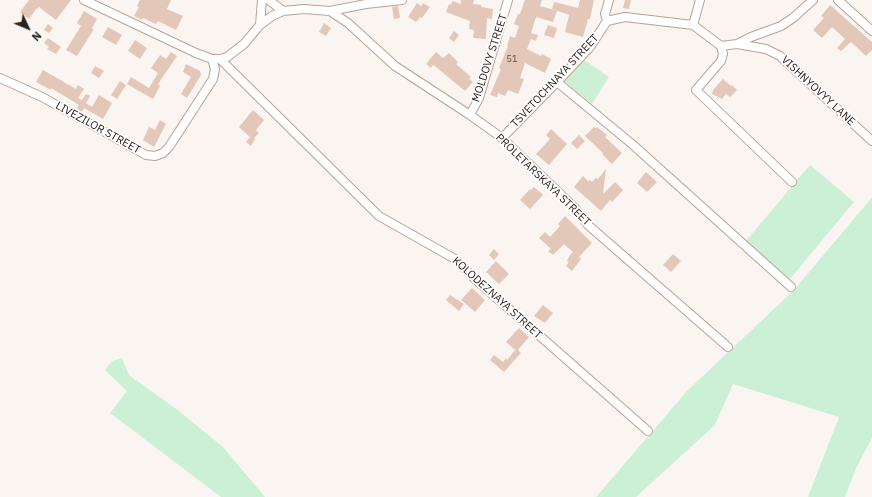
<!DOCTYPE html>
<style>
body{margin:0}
#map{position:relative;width:872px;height:497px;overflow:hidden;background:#fbf5f2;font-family:"IBM Plex Sans",sans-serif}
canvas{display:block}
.north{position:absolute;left:8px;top:8px;width:40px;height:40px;-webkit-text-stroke:3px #fff;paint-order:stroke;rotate:134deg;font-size:11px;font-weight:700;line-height:16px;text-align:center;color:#2c221c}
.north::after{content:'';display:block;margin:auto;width:14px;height:18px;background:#2c221c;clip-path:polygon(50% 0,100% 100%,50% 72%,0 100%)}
</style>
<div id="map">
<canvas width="872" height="497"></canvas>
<div class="north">N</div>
</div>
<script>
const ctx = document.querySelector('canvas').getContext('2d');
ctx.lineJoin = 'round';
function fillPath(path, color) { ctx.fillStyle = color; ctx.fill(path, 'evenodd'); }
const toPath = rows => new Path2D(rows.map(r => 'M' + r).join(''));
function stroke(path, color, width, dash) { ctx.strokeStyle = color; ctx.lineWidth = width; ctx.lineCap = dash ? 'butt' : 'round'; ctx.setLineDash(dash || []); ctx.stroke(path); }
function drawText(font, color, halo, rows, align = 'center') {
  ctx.font = font + ' "IBM Plex Sans",sans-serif'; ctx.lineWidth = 3.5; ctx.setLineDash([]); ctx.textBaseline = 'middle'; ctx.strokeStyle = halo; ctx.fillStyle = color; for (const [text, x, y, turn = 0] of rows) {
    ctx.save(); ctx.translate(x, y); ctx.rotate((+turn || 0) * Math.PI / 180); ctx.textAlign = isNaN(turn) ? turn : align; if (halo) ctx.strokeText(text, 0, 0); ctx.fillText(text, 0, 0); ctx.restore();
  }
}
const green = toPath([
 [583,59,609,77,592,104,563,80],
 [810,165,854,202,790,279,745,242],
 [872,198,872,438,856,468,845,497,808,497,839,417,733,384,715,425,636,497,596,497,687,391,794,290,868,202],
 [122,358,129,375,179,411,223,447,265,497,221,497,110,413,127,391,105,370,112,361]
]);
const building = toPath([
 [29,0,71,0,56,20,39,7,38,9,37,8,29,19,20,12],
 [140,0,171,0,167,9,183,16,176,30,158,21,156,24,143,18,142,20,134,16,139,7,137,6],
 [461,0,474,0,473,4,481,5,481,7,493,9,492,19,487,18,486,39,473,38,474,30,469,29,470,21,446,12,449,4,451,5,452,1,461,4],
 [525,0,542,0,540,6,557,11,553,22,536,17,531,33,538,35,536,41,531,39,527,49,541,56,542,54,551,59,545,73,525,63,520,78,524,79,518,94,508,90,505,96,498,93,497,97,490,95,501,69,499,68,508,46,507,46,510,36,515,38,519,26,514,24,518,14,520,14],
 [580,0,594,0,590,19,588,19,583,37,565,32,569,15,552,9,554,2,578,8],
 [625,0,631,0,629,9,623,8],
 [417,3,421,6,423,3,430,7,422,18,420,17,416,22,408,17],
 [830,5,872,42,872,50,866,56,851,42,841,51,837,48,845,39,832,27,822,38,813,30,824,18,821,16],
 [398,6,400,18,394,19,392,7],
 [84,11,97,19,92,28,94,29,77,56,66,50,81,26,77,23],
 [324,23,331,28,326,36,319,32],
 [48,24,53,28,49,33,44,30],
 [548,25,557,28,554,38,544,35],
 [108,27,122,35,116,45,102,37],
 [454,31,459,35,454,42,449,38],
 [48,38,61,47,56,54,47,49,49,47,44,43],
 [135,40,147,48,140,59,128,51],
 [171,52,177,56,158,84,160,86,153,99,127,84,131,77,149,88,158,73,151,68,160,55,166,59],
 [436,52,443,58,449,53,457,61,458,63,456,64,471,77,469,79,473,82,465,91,436,67,433,65,431,68,426,64],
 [186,64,200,71,201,75,187,98,181,94,191,77,183,72],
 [95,66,104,71,99,78,91,73],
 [43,70,76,89,78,85,84,89,78,98,82,100,86,94,90,96,86,103,92,107,99,95,112,103,103,119,84,108,81,113,76,110,79,105,51,88,51,90,36,82],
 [723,79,731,86,732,85,737,90,730,97,726,94,722,99,712,94,713,90],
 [120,81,126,85,117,99,111,95],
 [253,110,264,120,256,130,259,133,254,138,255,139,251,146,246,142,250,137,239,127],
 [160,120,166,124,154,147,143,140,149,127,155,130],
 [594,127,596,128,597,127,607,135,605,137,622,153,612,164,602,154,603,153,585,136],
 [551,129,567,144,549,165,536,154,550,139,546,135],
 [579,135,585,141,577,149,571,143],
 [606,169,603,194,615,182,623,190,612,202,610,200,601,211,574,187,583,176,588,181,590,180,592,182,596,178,598,179],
 [646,172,657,182,647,192,637,183],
 [534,187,543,195,530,209,520,200,530,189,531,190],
 [565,216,592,243,579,257,581,259,572,271,566,266,569,262,567,261,570,255,573,252,564,244,553,255,548,251,551,249,539,238,545,232,550,237,560,226,558,224],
 [494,249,499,254,494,260,489,255],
 [673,254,681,261,671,272,663,265],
 [496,261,509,274,499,284,486,272],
 [472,288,485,300,475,312,461,300],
 [450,295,464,304,459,311,446,300],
 [543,305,553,313,545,323,534,316],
 [519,328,529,337,518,350,521,353,504,372,490,360,494,355,503,362,506,358,507,360,515,350,506,342]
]);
const street = toPath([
 [84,0,196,53,212,59,220,59,227,57,244,44,260,25,262,0],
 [269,0,283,11],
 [838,0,872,31],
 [330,11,366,4,402,0],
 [607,21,625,17,693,25,721,46,723,54,721,61,696,90,792,182],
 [260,25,272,16,283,11,304,9,330,11,348,23,395,66,470,115,502,138,575,208,588,225,728,347],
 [693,25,700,0],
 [737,44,766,49,780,56,872,141],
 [721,46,737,44,751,37,781,26,793,18,813,0],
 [220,59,379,216,455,259,475,279,648,431],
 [0,78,42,97,146,155,155,156,163,153,169,147,213,79,215,69,212,59],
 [557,82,632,144,791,287],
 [470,115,479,98,508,0],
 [502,138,557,82,590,47,607,21,605,14,609,0]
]);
const numberNames = [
 ["51",512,59]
];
const streetNames = [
 ["MOLDOVY STREET",490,58,-72],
 ["TSVETOCHNAYA STREET",555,81,-47],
 ["VISHNYOVYY LANE",818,91,43],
 ["LIVEZILOR STREET",98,128,29],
 ["PROLETARSKAYA STREET",543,180,44],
 ["KOLODEZNAYA STREET",497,298,42]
];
fillPath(green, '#cbf0d6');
fillPath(building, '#e3c7b8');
stroke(street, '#bca193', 10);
stroke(street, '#fff', 8);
drawText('9px', '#5a4b43', null, numberNames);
drawText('11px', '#2c221c', '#fff', streetNames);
</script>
